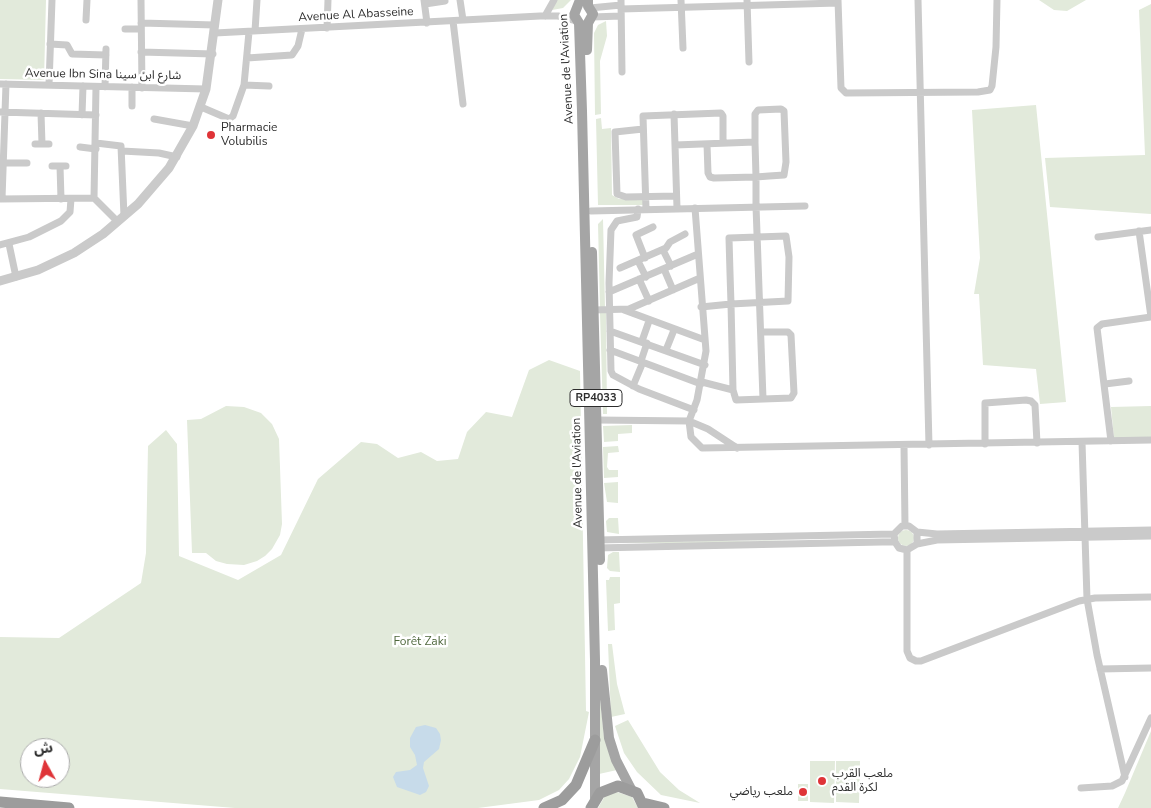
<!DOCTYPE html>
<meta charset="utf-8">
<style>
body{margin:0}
#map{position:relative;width:1151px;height:808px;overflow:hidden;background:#fff;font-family:"Nunito Sans","Noto Sans Arabic",sans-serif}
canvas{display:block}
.north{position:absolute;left:20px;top:738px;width:50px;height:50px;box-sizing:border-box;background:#fff;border:1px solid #ababab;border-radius:50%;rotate:353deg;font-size:14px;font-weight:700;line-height:20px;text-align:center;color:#2d2d2d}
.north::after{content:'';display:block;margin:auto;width:18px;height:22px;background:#df3438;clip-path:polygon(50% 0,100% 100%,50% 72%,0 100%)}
</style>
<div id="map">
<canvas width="1151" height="808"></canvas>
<div class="north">ش</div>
</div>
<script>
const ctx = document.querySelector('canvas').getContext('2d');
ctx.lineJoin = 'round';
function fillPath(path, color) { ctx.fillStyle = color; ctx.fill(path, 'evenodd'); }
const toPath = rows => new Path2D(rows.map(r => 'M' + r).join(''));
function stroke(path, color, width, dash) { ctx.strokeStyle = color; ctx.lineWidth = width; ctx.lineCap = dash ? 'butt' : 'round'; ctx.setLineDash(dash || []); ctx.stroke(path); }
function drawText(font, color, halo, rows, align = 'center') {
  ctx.font = font + ' "Nunito Sans","Noto Sans Arabic",sans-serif'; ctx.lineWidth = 5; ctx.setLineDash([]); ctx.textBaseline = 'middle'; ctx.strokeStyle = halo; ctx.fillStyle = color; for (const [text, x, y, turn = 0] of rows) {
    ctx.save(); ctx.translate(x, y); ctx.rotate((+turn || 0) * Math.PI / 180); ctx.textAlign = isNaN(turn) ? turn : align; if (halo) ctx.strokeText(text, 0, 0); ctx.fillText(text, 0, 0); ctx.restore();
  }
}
const green = toPath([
 [0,0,46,0,44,80,0,79],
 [556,0,571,0,563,8,552,10],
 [1039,0,1086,0,1067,11,1054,10],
 [1151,4,1151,214,1050,207,1045,158,1145,155,1139,10],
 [606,21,607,36,600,61,601,114,595,115,594,33,598,25],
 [1036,105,1066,402,1040,404,1036,369,983,365,979,294,974,294,980,258,972,110],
 [601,118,602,129,611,128,612,195,619,199,643,198,643,205,598,205,596,119],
 [603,219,605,308,600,308,598,224],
 [600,313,606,313,607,414,603,414],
 [549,360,580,371,586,711,589,712,580,757,569,779,559,790,539,800,478,808,235,808,0,789,0,637,59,638,141,583,146,553,148,446,166,430,177,444,179,556,238,580,281,555,318,479,361,442,377,444,398,458,421,452,437,461,458,459,467,432,486,412,512,417,529,370],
 [30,748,60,748,60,778,30,778],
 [226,406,244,407,261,413,272,424,279,439,282,524,280,535,272,549,265,556,257,561,244,565,227,564,216,561,206,553,192,553,187,420,201,419],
 [1151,406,1151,438,1114,439,1111,407],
 [632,425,632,433,618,434,618,441,604,442,603,426],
 [618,446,619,452,608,453,607,467,609,470,618,470,618,477,604,478,603,447],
 [618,482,618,503,607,502,604,483],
 [609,518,618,518,619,534,607,532,606,521],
 '898 538a8 8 0 1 1 16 0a8 8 0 1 1-16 0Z',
 [795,540,708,543,621,543,621,542],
 [613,552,619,552,620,572,610,571,607,568,608,555],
 [610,577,620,577,620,603,614,604,615,630,608,631,606,580,609,580],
 [608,644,612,644,617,684,625,714,611,717],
 [598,698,600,698,604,737,617,770,599,774],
 [628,720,660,772,679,790,700,803,661,795,637,772,624,753,615,726],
 [1151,731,1151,808,1118,808,1125,793],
 [810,761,835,761,834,803,810,802],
 [836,761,860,761,859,803,836,802],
 [798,784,808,784,808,801,798,801],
 [617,792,632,797,638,808,598,808,605,796]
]);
const water = toPath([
 [425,725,436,728,440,734,441,740,439,749,424,762,423,768,429,786,426,792,420,795,397,787,393,777,396,772,410,770,417,765,415,755,410,747,410,738,416,727]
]);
const minor = toPath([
 [141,0,142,88],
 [424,0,427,23],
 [460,0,463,20],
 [621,0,622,72],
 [681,0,683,48],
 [747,0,749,62],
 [838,0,841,88,846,93,978,92,990,90,992,86,996,47,997,0],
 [918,0,929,445],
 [425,4,445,1],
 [590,8,621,5],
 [621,9,838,3],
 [545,16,554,0],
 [592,17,621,16],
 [86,20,87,0],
 [453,21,463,104],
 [141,23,215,25],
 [327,28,328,0],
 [125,29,141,29],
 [255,31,257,0],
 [215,33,540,16,558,16,577,21],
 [50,44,67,45,72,54,106,55],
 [141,52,213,54],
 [247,58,292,55,298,46,302,29],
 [0,84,206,89],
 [49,85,52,0],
 [244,85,269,86],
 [96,87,94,198,117,221],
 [105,87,106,49],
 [132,87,132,106],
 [201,107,229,119,233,116,244,85,249,32],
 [0,112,96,115],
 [41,113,42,144],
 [674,114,677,208],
 [82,115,83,86],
 [154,119,193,126],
 [643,129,615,132,617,194,626,197,676,196],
 [96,143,121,146,124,216],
 [35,144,49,144],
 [707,144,708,173,710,177,714,178,756,177,769,176,784,175,786,162,784,111,781,109,758,110,755,114,755,142,756,177,756,206,763,399],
 [675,145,755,142],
 [80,147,96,149],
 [122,151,159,153,177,157],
 [3,163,27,163],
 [52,166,66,166],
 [60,166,61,199],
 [0,199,94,198],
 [2,199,6,84],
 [695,208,706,351,697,400,689,421,691,437,702,448,1151,440],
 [638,209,637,217,617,221,611,230,609,283,611,371,613,375,639,389,694,410],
 [646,209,643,116,721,113,723,116,723,143],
 [591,211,805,206],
 [1139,231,1151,317],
 [1098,237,1151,230],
 [9,244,16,277],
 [0,245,29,237,61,221,70,212,71,199],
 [663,250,671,266],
 [645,258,636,235,653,227],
 [638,261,646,277],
 [620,268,666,248,670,242,685,234],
 [664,269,673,290],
 [639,279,649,301],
 [609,292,698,254],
 [701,307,731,304,788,301,789,257,786,236,729,238,730,273,731,304,733,390,736,400,791,398,794,393,791,335,788,332,761,332],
 [594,310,629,309,700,278],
 [624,310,705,340],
 [610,331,705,365],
 [642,341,649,321],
 [610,350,701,384],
 [666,350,674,330],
 [641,361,647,343],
 [702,382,733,390],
 [1105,384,1129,381],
 [633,386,643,362],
 [597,420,689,421,708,429,737,448],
 [1111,441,1097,328,1102,324,1151,317],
 [1082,442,1087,599,1097,655,1125,777],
 [985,444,985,403,1026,400,1031,401,1035,405,1037,443],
 [904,445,905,526],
 [917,532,937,534,1151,530],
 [597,540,894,534],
 [917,544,937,540,1151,536],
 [595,548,882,542,895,542,899,548,907,550,917,544,917,532,909,526,902,526,894,534,895,542],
 [907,550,907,651,910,658,916,661,921,661,1079,601,1095,598,1151,597],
 [1100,669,1151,668],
 [1081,788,1112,786,1122,781,1151,718]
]);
const tertiary = toPath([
 [0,281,38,270,74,253,103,234,138,204,169,168,193,126,206,89,218,0]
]);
const primary = toPath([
 [580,0,574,15,579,23,582,111,595,660,595,798],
 [587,50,588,23,593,14,588,6,588,0],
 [592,252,600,560],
 [602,670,609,738,616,760,631,789]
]);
const trunk = toPath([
 [0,802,69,808],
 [643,803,664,808],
 [544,808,562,800,576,785,595,740],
 [591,808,600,793,618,786,637,793,644,808]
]);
const markers = [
 [211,135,5,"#df3438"],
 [822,781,5,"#df3438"],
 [803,792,5,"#df3438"]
];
const shields = [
 [596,398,52]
];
const shieldNames = [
 ["RP4033",596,398]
];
const streetNames = [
 ["Avenue Al Abasseine",356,15,-3],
 ["Avenue de l'Aviation",567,69,-93],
 ["Avenue Ibn Sina شارع ابن سينا",103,75,1],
 ["Avenue de l'Aviation",578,473,-91]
];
const poiNames = [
 ["Pharmacie",221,128],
 ["Volubilis",221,142],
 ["ملعب القرب",832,774],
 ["لكرة القدم",832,788],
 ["ملعب رياضي",793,792,"right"]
];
const parkNames = [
 ["Forêt Zaki",420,642]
];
fillPath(green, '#e2eadb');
fillPath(water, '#c7dbea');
stroke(minor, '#cacaca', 7);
stroke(tertiary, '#cacaca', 9);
stroke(primary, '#a5a5a5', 10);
stroke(trunk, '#9c9c9c', 11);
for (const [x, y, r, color] of markers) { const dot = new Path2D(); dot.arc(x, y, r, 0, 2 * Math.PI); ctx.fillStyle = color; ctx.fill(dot); stroke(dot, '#fff', 2); }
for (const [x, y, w] of shields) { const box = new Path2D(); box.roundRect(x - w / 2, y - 8.5, w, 17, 4); ctx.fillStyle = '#fff'; ctx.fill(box); stroke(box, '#2d2d2d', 1); }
drawText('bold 11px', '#2d2d2d', null, shieldNames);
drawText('12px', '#2d2d2d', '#fff', streetNames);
drawText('12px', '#2d2d2d', '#fff', poiNames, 'left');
drawText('12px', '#4e673c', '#fff', parkNames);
</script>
